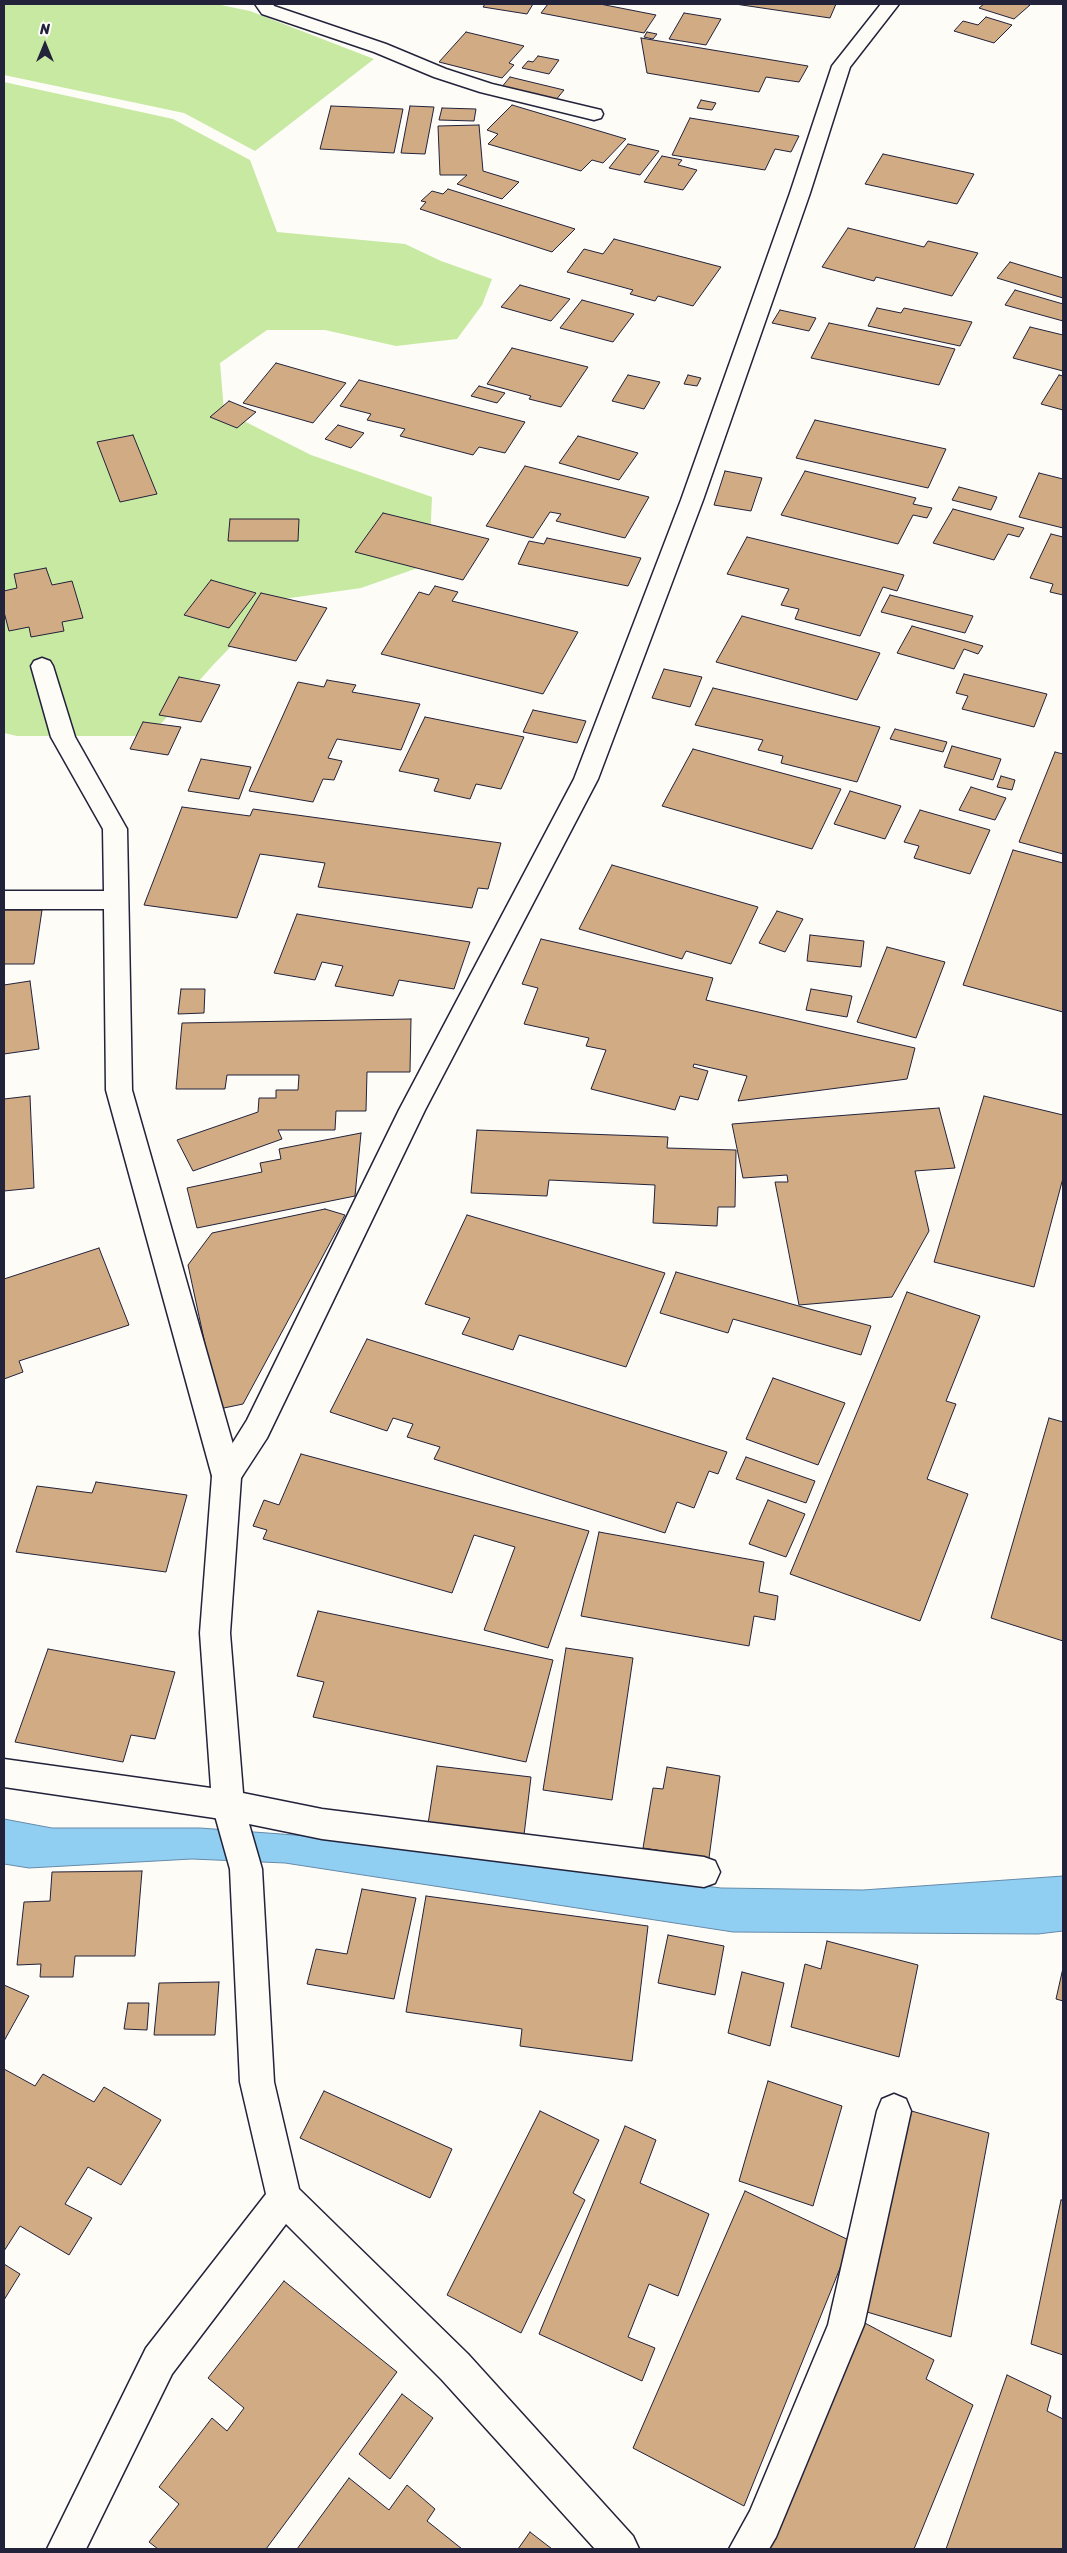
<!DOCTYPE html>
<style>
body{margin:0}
#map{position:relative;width:1067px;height:2553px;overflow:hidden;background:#fdfcf7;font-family:Sriracha,sans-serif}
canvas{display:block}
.frame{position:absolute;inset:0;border:5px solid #22223b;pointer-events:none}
.north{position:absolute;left:20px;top:20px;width:50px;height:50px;-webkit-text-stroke:4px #fdfcf7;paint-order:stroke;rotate:0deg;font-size:14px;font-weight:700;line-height:20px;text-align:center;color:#22223b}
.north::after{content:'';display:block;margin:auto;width:18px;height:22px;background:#22223b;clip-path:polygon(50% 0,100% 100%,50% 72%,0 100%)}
</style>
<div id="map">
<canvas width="1067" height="2553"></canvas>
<div class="frame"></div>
<div class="north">N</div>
</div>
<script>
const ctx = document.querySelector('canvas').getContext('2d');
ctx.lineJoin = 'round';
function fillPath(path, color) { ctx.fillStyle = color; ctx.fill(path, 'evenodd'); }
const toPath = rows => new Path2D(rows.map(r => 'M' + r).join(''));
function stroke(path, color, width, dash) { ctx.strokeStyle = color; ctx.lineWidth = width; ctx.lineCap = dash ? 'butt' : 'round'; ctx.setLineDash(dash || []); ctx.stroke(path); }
const green = toPath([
 [4,4,216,4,250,11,374,59,255,151,184,113,4,75],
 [4,82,173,119,250,160,277,232,405,244,441,261,492,279,482,305,457,339,396,346,325,330,267,330,220,363,224,411,311,455,432,497,429,564,361,588,276,600,214,664,150,736,17,736,4,733]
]);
const water = toPath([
 [4,1819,52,1828,200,1828,308,1836,721,1888,863,1890,1063,1876,1063,1931,1038,1934,733,1932,285,1863,192,1859,29,1868,4,1864,4,1819]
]);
const building = toPath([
 [485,4,533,4,527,14,483,7,485,4],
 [548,4,600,4,656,15,644,33,541,13,548,4],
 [735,4,836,4,830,18,735,4],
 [984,4,1025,4,1030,5,1014,19,979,8,984,4],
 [684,13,721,19,706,45,669,39,684,13],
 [986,17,1012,25,994,43,954,31,963,21,978,25,986,17],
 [466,32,524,46,509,63,514,65,502,78,439,62,466,32],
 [647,32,657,34,653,39,644,37,647,32],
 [641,38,808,66,799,82,766,77,759,92,647,73,641,38],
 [538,56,559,60,549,74,522,68,528,61,533,62,538,56],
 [510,77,564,90,555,101,501,88,510,77],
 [701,100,716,103,712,110,697,108,701,100],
 [512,105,626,139,603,163,592,160,581,171,488,144,498,134,487,130,512,105],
 [331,106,403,109,394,153,320,149,331,106],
 [410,106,434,107,425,154,401,153,410,106],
 [442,108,476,109,474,121,439,120,442,108],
 [690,118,799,136,791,152,775,149,765,170,672,155,690,118],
 [479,125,483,171,519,182,502,199,457,184,467,175,440,175,438,126,479,125],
 [628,144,659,151,640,175,609,168,628,144],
 [883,154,974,174,957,204,865,184,883,154],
 [662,156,682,160,678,165,697,170,683,190,644,182,662,156],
 [448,189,575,229,552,252,420,209,426,202,421,201,432,191,443,194,448,189],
 [848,228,924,247,928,241,978,253,952,296,876,277,874,281,822,267,848,228],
 [614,239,721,267,693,306,658,296,655,301,630,294,633,290,567,272,584,249,603,254,614,239],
 [1010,262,1063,278,1063,298,997,278,1010,262],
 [520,285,570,299,551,321,501,307,520,285],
 [1015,290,1063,304,1063,321,1005,305,1015,290],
 [582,300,634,314,613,342,560,328,582,300],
 [877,308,901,313,904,308,972,322,960,346,868,326,877,308],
 [780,310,816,318,809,331,772,323,780,310],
 [829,323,955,349,939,385,811,358,829,323],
 [1030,327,1063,335,1063,371,1013,358,1030,327],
 [512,348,588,367,561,407,529,399,531,396,487,384,512,348],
 [276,363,346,383,313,423,243,403,276,363],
 [628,375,660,382,644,409,612,401,628,375],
 [688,375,701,378,697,386,684,384,688,375],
 [1059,375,1063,376,1063,410,1041,404,1059,375],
 [359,380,525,422,505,453,479,447,473,455,400,436,405,429,367,420,371,414,340,406,359,380],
 [479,386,505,393,497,403,471,396,479,386],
 [229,401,256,412,237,428,210,417,229,401],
 [815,420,946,449,928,488,796,458,815,420],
 [338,425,364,433,351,448,325,439,338,425],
 [133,435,157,494,120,502,97,442,133,435],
 [578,436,638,453,619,480,559,463,578,436],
 [525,466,649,497,625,538,556,521,561,514,550,512,533,538,486,526,525,466],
 [725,471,762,478,751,511,714,505,725,471],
 [805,471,916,498,913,504,932,508,927,518,913,515,898,544,781,515,805,471],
 [1039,473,1063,479,1063,528,1019,517,1039,473],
 [959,487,997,497,991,510,952,500,959,487],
 [953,509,1024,528,1019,537,1008,534,994,560,933,543,953,509],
 [383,513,489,539,463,580,355,552,383,513],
 [230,519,299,519,298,541,228,541,230,519],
 [1051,534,1063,537,1063,595,1050,592,1053,584,1030,578,1051,534],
 [747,537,904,575,897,591,883,587,860,636,795,619,799,609,781,605,789,589,727,574,747,537],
 [547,538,641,558,628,586,518,564,529,541,544,544,547,538],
 [46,568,52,585,72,581,83,618,62,622,64,631,31,637,29,627,9,631,4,612,4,591,17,588,14,574,46,568],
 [211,580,256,593,229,628,184,615,211,580],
 [435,586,458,592,452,601,578,632,543,694,381,654,419,592,429,595,435,586],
 [261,593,327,608,296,661,228,646,261,593],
 [890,595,973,616,965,633,881,612,890,595],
 [742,616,880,653,857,700,716,662,742,616],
 [912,626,983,646,978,654,964,649,954,669,897,653,912,626],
 [664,669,702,677,690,707,652,698,664,669],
 [964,674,1047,694,1034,727,962,709,968,696,956,693,964,674],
 [179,677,220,685,201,722,159,715,179,677],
 [327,680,356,685,352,692,420,704,401,750,337,739,328,758,342,761,334,780,323,779,313,802,249,791,298,682,324,687,327,680],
 [713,688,880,727,857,782,781,763,783,756,758,750,763,740,695,725,713,688],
 [533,710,586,721,577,743,523,732,533,710],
 [425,717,524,737,501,789,476,784,470,799,434,791,439,779,399,771,425,717],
 [143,722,181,727,168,755,130,749,143,722],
 [895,729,947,742,943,752,890,739,895,729],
 [952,746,1001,759,993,780,944,767,952,746],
 [693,749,841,789,812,849,662,806,693,749],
 [1055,752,1063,754,1063,854,1019,842,1055,752],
 [201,759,251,767,239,799,188,791,201,759],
 [1001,776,1015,780,1012,790,997,787,1001,776],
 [971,787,1006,798,995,820,959,810,971,787],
 [850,791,901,806,885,839,834,824,850,791],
 [182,807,250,816,253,809,501,843,488,889,478,888,472,908,318,887,325,863,260,854,237,918,144,905,182,807],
 [920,810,990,830,970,874,914,858,919,846,904,842,920,810],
 [1013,850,1063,863,1063,1012,963,985,1013,850],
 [612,865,758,907,731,964,686,951,682,959,579,929,612,865],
 [4,910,42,910,34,964,4,964,4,910],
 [777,911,803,919,785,952,759,943,777,911],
 [297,914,470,942,454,989,399,980,393,996,335,986,343,966,322,962,315,980,274,973,297,914],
 [810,935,864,941,861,967,807,961,810,935],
 [541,939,713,978,706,1000,915,1048,907,1079,738,1101,747,1076,694,1064,693,1067,708,1071,698,1100,680,1096,675,1110,591,1089,606,1050,586,1046,589,1038,524,1024,538,988,522,984,541,939],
 [887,947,945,962,916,1038,857,1022,887,947],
 [30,981,39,1049,4,1054,4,985,30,981],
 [181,989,205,989,204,1013,178,1014,181,989],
 [811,989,852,996,847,1017,806,1010,811,989],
 [411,1019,410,1072,367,1072,366,1111,336,1111,335,1130,278,1130,282,1139,193,1171,177,1140,258,1112,259,1098,276,1098,276,1090,298,1090,299,1075,227,1075,225,1089,176,1089,182,1023,411,1019],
 [30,1096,34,1188,4,1191,4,1099,30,1096],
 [984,1096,1063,1115,1063,1178,1034,1287,934,1262,984,1096],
 [939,1108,955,1168,915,1171,929,1231,892,1297,799,1305,775,1182,788,1182,787,1175,743,1178,732,1124,939,1108],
 [477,1130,668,1137,667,1148,736,1150,735,1207,718,1207,717,1226,653,1223,655,1185,549,1180,547,1196,471,1193,477,1130],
 [361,1133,355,1196,197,1228,187,1188,262,1172,260,1163,281,1159,279,1149,361,1133],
 [325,1209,345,1215,243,1404,219,1409,188,1265,212,1233,325,1209],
 [467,1215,665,1273,626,1367,519,1335,513,1350,462,1334,470,1318,425,1304,467,1215],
 [99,1248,129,1325,19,1361,23,1372,4,1379,4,1279,99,1248],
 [676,1272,871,1326,861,1355,733,1319,728,1333,660,1313,676,1272],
 [907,1292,980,1316,946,1401,956,1404,927,1479,968,1494,920,1621,790,1574,907,1292],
 [367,1339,727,1452,718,1474,709,1471,694,1508,677,1502,665,1533,434,1459,440,1447,407,1437,413,1424,393,1418,387,1431,330,1412,367,1339],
 [773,1378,845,1403,818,1465,746,1439,773,1378],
 [1049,1418,1063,1422,1063,1641,991,1618,1049,1418],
 [301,1454,589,1531,548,1648,484,1630,515,1547,474,1535,452,1593,263,1539,267,1530,253,1526,264,1500,279,1505,301,1454],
 [746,1457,815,1481,806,1503,736,1479,746,1457],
 [96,1482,187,1495,166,1572,16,1552,37,1486,92,1493,96,1482],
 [768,1500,805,1514,786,1557,749,1544,768,1500],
 [599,1532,764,1562,759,1592,778,1596,775,1620,754,1616,749,1646,581,1616,599,1532],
 [318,1611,553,1660,526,1762,313,1717,324,1682,297,1676,318,1611],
 [566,1648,633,1658,612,1800,543,1790,566,1648],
 [48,1649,175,1672,155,1739,131,1735,123,1762,15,1742,48,1649],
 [437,1766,531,1777,524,1835,428,1824,437,1766],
 [667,1767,720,1776,709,1858,643,1848,653,1788,663,1789,667,1767],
 [142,1871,135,1956,75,1956,73,1977,40,1977,41,1964,17,1965,24,1902,50,1901,52,1872,142,1871],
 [362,1889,416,1898,394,1999,307,1984,316,1949,347,1954,362,1889],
 [426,1896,648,1926,632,2061,520,2046,522,2029,406,2012,426,1896],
 [668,1935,724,1946,715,1995,658,1983,668,1935],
 [827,1941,918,1965,899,2057,791,2027,805,1964,821,1969,827,1941],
 [1063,1968,1063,2001,1056,1999,1063,1968],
 [742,1972,784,1983,770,2046,728,2033,742,1972],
 [219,1982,215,2035,154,2035,159,1983,219,1982],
 [4,1985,29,1996,4,2041,4,1985],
 [128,2003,149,2003,147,2030,124,2029,128,2003],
 [4,2069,35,2086,43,2074,94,2102,104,2087,161,2120,121,2185,88,2167,65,2204,92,2218,69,2255,20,2226,4,2251,4,2069],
 [768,2081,842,2106,813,2206,739,2181,768,2081],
 [324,2091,452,2149,430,2198,300,2138,324,2091],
 [908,2110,989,2133,951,2337,867,2312,908,2110],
 [540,2111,599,2140,573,2193,585,2200,521,2333,447,2295,540,2111],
 [625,2126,656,2140,640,2183,709,2214,678,2296,649,2284,628,2337,655,2348,642,2381,539,2334,625,2126],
 [745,2191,851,2241,744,2506,633,2448,745,2191],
 [1061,2200,1063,2200,1063,2355,1031,2344,1061,2200],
 [4,2264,20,2274,4,2300,4,2264],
 [284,2281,397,2372,266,2549,158,2549,149,2542,179,2504,159,2487,212,2418,227,2431,244,2408,208,2378,284,2281],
 [863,2322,934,2360,926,2379,973,2405,914,2549,763,2549,863,2322],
 [1007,2375,1051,2396,1047,2411,1063,2419,1063,2549,946,2549,1007,2375],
 [402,2394,433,2418,390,2479,359,2454,402,2394],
 [349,2478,389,2510,407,2485,435,2509,427,2521,462,2549,297,2549,349,2478],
 [530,2532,552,2549,518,2549,530,2532]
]);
const street = toPath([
 [255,4,273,4,274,6,386,44,446,69,492,84,601,110,603,114,601,118,594,120,480,92,434,77,374,52,262,14,255,4],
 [42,658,50,661,53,666,75,737,127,829,132,1090,242,1476,237,1485,227,1488,217,1485,212,1476,106,1090,104,909,4,909,4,891,104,891,103,829,51,737,31,666,34,661,42,658],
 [228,1790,322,1809,704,1857,715,1861,720,1872,715,1883,704,1887,322,1839,249,1824,262,1869,274,2082,299,2189,468,2354,633,2536,639,2549,595,2549,442,2380,286,2224,172,2374,86,2549,47,2549,146,2348,266,2194,240,2082,230,1869,212,1805,217,1795,228,1790],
 [894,2094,906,2099,911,2111,864,2325,776,2537,769,2549,729,2549,750,2511,828,2325,877,2111,882,2099,894,2094]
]);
const secondary = toPath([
 [881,4,899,4,850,67,810,193,703,500,598,779,425,1110,267,1438,241,1478,230,1633,244,1805,239,1815,228,1820,4,1787,4,1759,211,1788,200,1633,212,1476,247,1420,399,1110,574,779,681,500,790,193,832,66,881,4]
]);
fillPath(green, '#c7e9a2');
fillPath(water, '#91cff2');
stroke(water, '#658aa9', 1);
fillPath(building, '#d1ab83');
stroke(building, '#22223b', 1);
stroke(street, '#22223b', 3);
stroke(secondary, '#22223b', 3);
fillPath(street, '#fdfcf7');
fillPath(secondary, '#fdfcf7');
</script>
